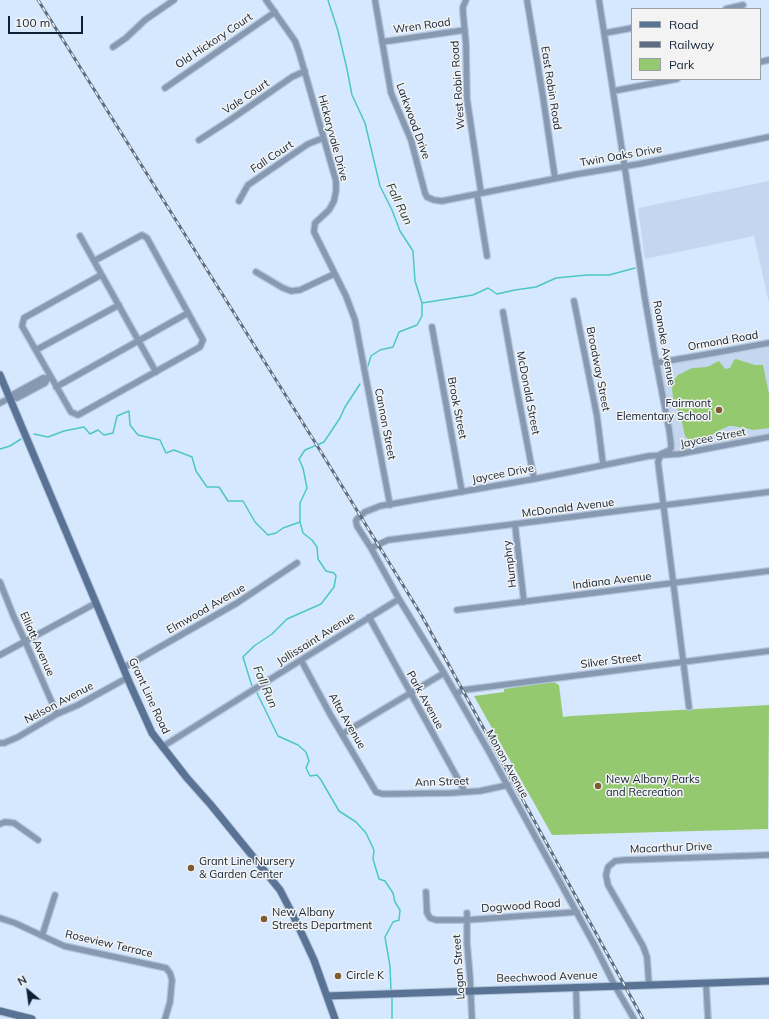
<!DOCTYPE html>
<style>
body{margin:0}
#map{position:relative;width:769px;height:1019px;overflow:hidden;background:#d6e8fe;font-family:Mulish,sans-serif}
canvas{display:block}
.legend{position:absolute;left:631px;top:8px;width:130px;height:72px;box-sizing:border-box;background:#f3f3f3;border:1px solid #989fa7;margin:0;padding:5px 7px;list-style:none;font-size:12px;color:#0f2034}
.legend li{display:flex;align-items:center;gap:8px;height:20px}
.legend b{width:20px;border:1px solid #989fa7}
.north{position:absolute;left:8px;top:971px;width:40px;height:40px;-webkit-text-stroke:3px #f3f3f3;paint-order:stroke;rotate:331deg;font-size:11px;font-weight:700;line-height:16px;text-align:center;color:#0f2034}
.north::after{content:'';display:block;margin:auto;width:14px;height:18px;background:#0f2034;clip-path:polygon(50% 0,100% 100%,50% 72%,0 100%)}
.scale{position:absolute;left:8px;top:16px;width:75px;height:18px;box-sizing:border-box;border:2px solid #0f2034;border-top:0;padding-left:5px;font-size:12px;line-height:14px;white-space:nowrap;color:#0f2034;-webkit-text-stroke:3px #f3f3f3;paint-order:stroke}
</style>
<div id="map">
<canvas width="769" height="1019"></canvas>
<ul class="legend">
<li><b style="height:5px;background:#587394"></b>Road</li>
<li><b style="height:5px;background:#5d6e83"></b>Railway</li>
<li><b style="height:11px;background:#95c970"></b>Park</li>
</ul>
<div class="north">N</div>
<div class="scale">100 m</div>
</div>
<script>
const ctx = document.querySelector('canvas').getContext('2d');
ctx.lineJoin = 'round';
function fillPath(path, color) { ctx.fillStyle = color; ctx.fill(path, 'evenodd'); }
const toPath = rows => new Path2D(rows.map(r => 'M' + r).join(''));
function stroke(path, color, width, dash) { ctx.strokeStyle = color; ctx.lineWidth = width; ctx.lineCap = dash ? 'butt' : 'round'; ctx.setLineDash(dash || []); ctx.stroke(path); }
function drawText(font, color, halo, rows, align = 'center') {
  ctx.font = font + ' Mulish,sans-serif'; ctx.lineWidth = 3; ctx.setLineDash([]); ctx.textBaseline = 'middle'; ctx.strokeStyle = halo; ctx.fillStyle = color; for (const [text, x, y, turn = 0] of rows) {
    ctx.save(); ctx.translate(x, y); ctx.rotate((+turn || 0) * Math.PI / 180); ctx.textAlign = isNaN(turn) ? turn : align; if (halo) ctx.strokeText(text, 0, 0); ctx.fillText(text, 0, 0); ctx.restore();
  }
}
const built = toPath([
 [769,181,769,303,754,236,645,259,638,208],
 [769,345,769,434,673,452,673,437,660,365]
]);
const green = toPath([
 [736,359,755,365,763,365,769,394,769,428,754,430,733,426,729,426,720,430,701,441,694,442,689,440,685,436,681,418,673,398,672,389,674,380,678,375,692,368,707,367,719,361,725,369,730,368,734,360],
 [551,682,554,682,559,685,563,717,571,716,769,705,768,829,552,835,474,696,504,692,504,689]
]);
const stream = toPath([
 [328,0,338,31,347,69,352,95,365,123,380,186,392,210,400,231,413,251,415,281,422,303,422,316,417,325,399,332,393,347,380,350,371,356,368,366],
 [422,303,473,295,488,288,497,294,515,290,536,287,556,278,587,275,609,275,635,268],
 [34,434,48,437,64,431,84,427,90,434,98,430,104,435,113,433,117,416,129,411,130,425,138,435,160,440,166,453,174,450,192,457,196,471,207,487,219,487,228,501,243,501,255,522,268,535,276,533,283,528,300,522],
 [0,449,10,446,21,439],
 [253,688,251,683,243,657,254,646,272,634,287,619,321,604,334,587,336,576,334,573,326,571,318,559,317,547,312,540,303,533,300,522,300,503,307,488,303,468,299,459,305,450,324,442,340,418,345,407,360,384],
 [256,691,278,736,298,745,306,752,309,761,306,768,310,776,317,775,321,780,339,811,356,822,366,833,374,850,373,859,379,879,385,881,393,893,395,902,400,910,399,920,393,922,385,937,390,966,391,991],
 [392,997,392,1019]
]);
const street = toPath([
 [266,0,295,41,299,52,336,181,336,191,334,201,329,210,315,223,314,232,346,296,355,320,390,505],
 [375,0,390,87,391,93,411,140,425,193,427,197,434,200,442,201,578,174,639,164,769,137],
 [466,0,463,7,463,12,466,44,467,99,481,193],
 [527,0,528,6,543,97,555,178],
 [599,0,645,299,655,356,669,429,671,444,671,448,670,450,661,454,658,462,689,707],
 [726,9,743,5],
 [605,33,632,28],
 [382,42,465,30],
 [113,47,126,38,145,20,174,0],
 [760,62,769,60],
 [165,88,275,12],
 [613,91,677,79],
 [199,140,230,120,292,77,305,71],
 [477,194,487,256],
 [239,201,244,192,248,185,308,144,323,138],
 [80,236,156,372],
 [94,261,142,235,147,238,203,340,200,347,78,415,71,412,22,326,24,318,101,275],
 [256,272,283,288,291,291,300,290,334,274],
 [574,301,597,416,603,464],
 [503,312,515,380,534,479],
 [432,327,462,492],
 [36,350,119,305],
 [656,363,714,353,769,343],
 [56,387,188,313],
 [12,397,17,398,45,383,48,378],
 [0,403,12,397,14,394,43,378,48,378,50,376],
 [515,525,524,602],
 [371,548,388,540,769,492],
 [0,582,13,615,25,641,57,714],
 [457,610,769,571],
 [369,617,465,792],
 [0,655,96,603],
 [301,660,330,714,376,792,383,794,451,793,480,791,508,785],
 [123,668,237,603,297,563],
 [456,694,463,690,769,651],
 [342,734,444,673],
 [0,743,4,743,18,737,57,714,78,705,127,678],
 [162,747,301,660,399,599],
 [0,824,5,822,14,823,38,840],
 [426,892,427,913,430,918,436,920,467,920,577,912],
 [467,913,467,943,470,977,472,1019],
 [0,918,15,923,64,946,166,968,170,973,172,980,170,1002,165,1019],
 [42,936,55,895],
 [706,983,708,1019],
 [649,985,647,957,643,946,608,885,606,875,608,867,615,861,625,860,769,855],
 [576,987,577,1019],
 [634,1019,615,986,596,948,488,750,444,673,399,599,371,548,357,526,356,521,357,519,365,512,380,506,534,479,649,456,679,454,769,437]
]);
const secondary = toPath([
 [0,375,96,603,130,684,152,733,187,778,211,805,280,890,294,917,314,960,335,1019],
 [327,996,769,981],
 [0,1011,32,1019]
]);
const rail = toPath([
 [38,0,313,439,422,616,643,1019]
]);
const markers = [
 [719,410,4,"#7c5d32"],
 [598,786,4,"#7c5d32"],
 [191,868,4,"#7c5d32"],
 [264,919,4,"#7c5d32"],
 [338,976,4,"#7c5d32"]
];
const streetNames = [
 ["Wren Road",422,26,-8],
 ["Old Hickory Court",214,41,-34],
 ["West Robin Road",458,85,-94],
 ["East Robin Road",551,88,81],
 ["Vale Court",246,97,-34],
 ["Larkwood Drive",413,121,70],
 ["Hickoryvale Drive",333,138,75],
 ["Twin Oaks Drive",621,156,-10],
 ["Fall Court",272,157,-34],
 ["Ormond Road",723,341,-10],
 ["Roanoke Avenue",664,343,80],
 ["Broadway Street",598,369,79],
 ["McDonald Street",528,393,79],
 ["Brook Street",457,408,79],
 ["Cannon Street",385,424,79],
 ["Jaycee Street",713,438,-11],
 ["Jaycee Drive",503,474,-11],
 ["McDonald Avenue",568,508,-7],
 ["Humphry",510,564,-97],
 ["Indiana Avenue",612,581,-7],
 ["Elmwood Avenue",206,609,-30],
 ["Jollissaint Avenue",316,639,-32],
 ["Elliott Avenue",37,644,66],
 ["Silver Street",611,661,-7],
 ["Grant Line Road",149,696,65],
 ["Park Avenue",425,700,61],
 ["Nelson Avenue",59,703,-28],
 ["Alta Avenue",347,721,60],
 ["Monon Avenue",507,764,61],
 ["Ann Street",442,782,-2],
 ["Macarthur Drive",671,848,-2],
 ["Dogwood Road",521,906,-4],
 ["Roseview Terrace",109,944,13],
 ["Logan Street",459,967,-94],
 ["Beechwood Avenue",547,977,-2]
];
const poiNames = [
 ["Fairmont",711,404,"right"],
 ["Elementary School",711,417,"right"],
 ["New Albany Parks",606,780],
 ["and Recreation",606,793],
 ["Grant Line Nursery",199,862],
 ["& Garden Center",199,875],
 ["New Albany",272,913],
 ["Streets Department",272,926],
 ["Circle K",346,976]
];
const waterNames = [
 ["Fall Run",399,204,64],
 ["Fall Run",265,687,67]
];
fillPath(built, '#c4d7f0');
fillPath(green, '#95c970');
stroke(stream, '#4dc7c5', 1.5);
stroke(street, '#b2c4da', 8);
stroke(secondary, '#b2c4da', 9);
stroke(street, '#8699b0', 5.5);
stroke(secondary, '#587394', 7);
stroke(rail, '#5d6e83', 3);
stroke(rail, '#f3f3f3', 1.5, [4.5]);
for (const [x, y, r, color] of markers) { const dot = new Path2D(); dot.arc(x, y, r, 0, 2 * Math.PI); ctx.fillStyle = color; ctx.fill(dot); stroke(dot, '#f3f3f3', 1.5); }
drawText('11px', '#0f2034', '#f3f3f3', streetNames);
drawText('11px', '#0f2034', '#f3f3f3', poiNames, 'left');
drawText('italic 12px', '#1a3534', '#f3f3f3', waterNames);
</script>
